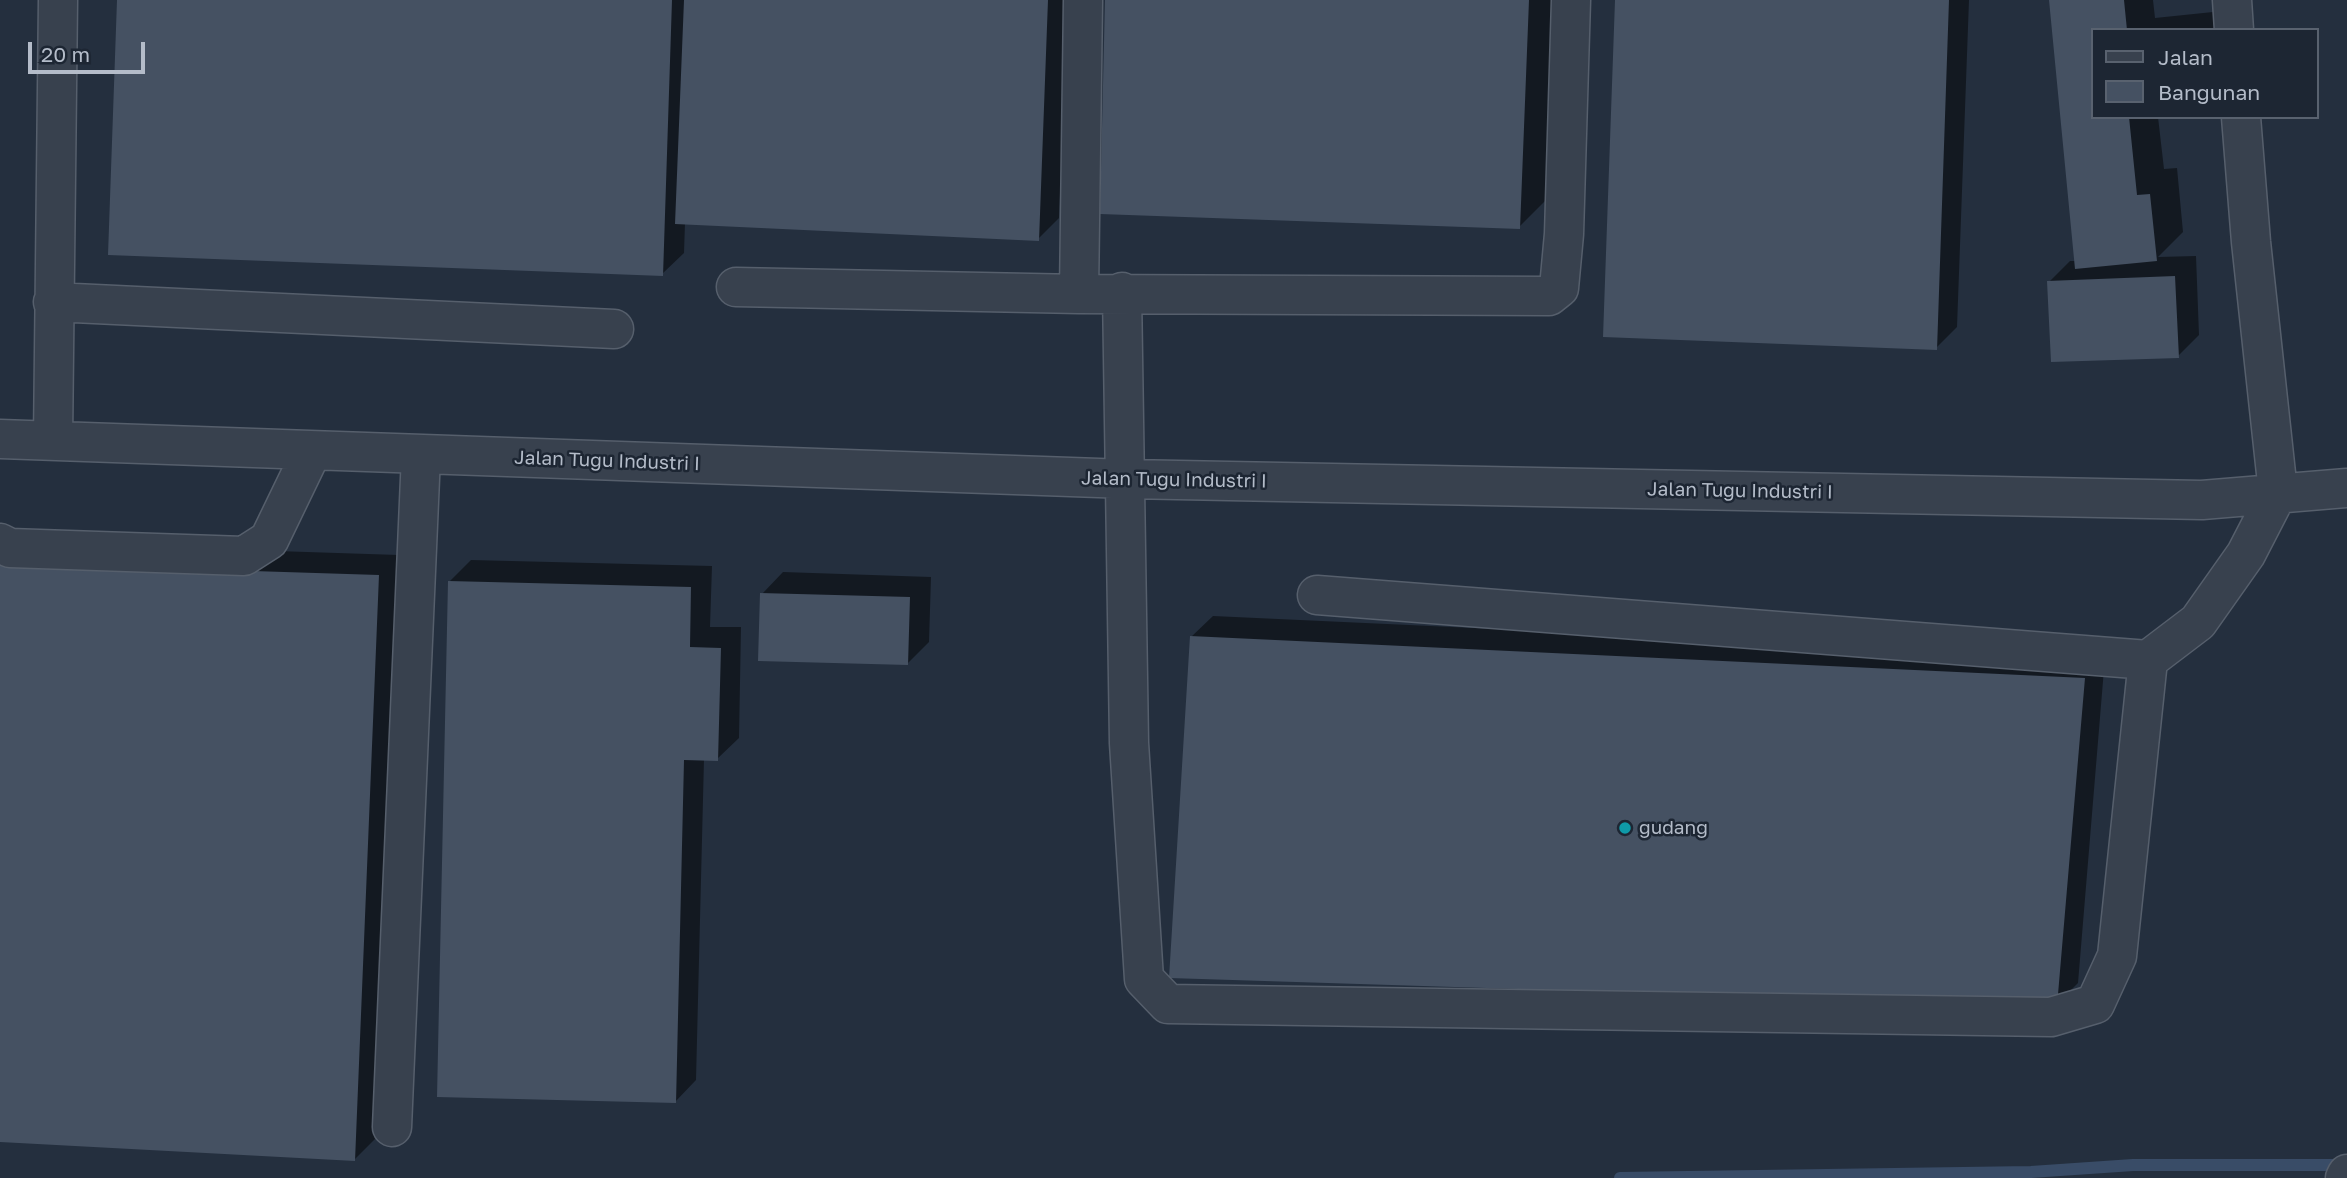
<!DOCTYPE html>
<style>
body{margin:0}
#map{position:relative;width:2347px;height:1178px;overflow:hidden;background:#242f3e;font-family:"Golos Text",sans-serif}
canvas{display:block}
.legend{position:absolute;left:2091px;top:28px;width:228px;height:91px;box-sizing:border-box;background:#1d2633;border:2px solid #59626f;margin:0;padding:9px 12px;list-style:none;font-size:21px;color:#b4bcc9}
.legend li{display:flex;align-items:center;gap:14px;height:35px}
.legend b{width:35px;border:2px solid #59626f}
.scale{position:absolute;left:28px;top:42px;width:117px;height:32px;box-sizing:border-box;border:4px solid #b4bcc9;border-top:0;padding-left:9px;font-size:21px;line-height:24px;white-space:nowrap;color:#b4bcc9;-webkit-text-stroke:5px #1d2633;paint-order:stroke}
</style>
<div id="map">
<canvas width="2347" height="1178"></canvas>
<ul class="legend">
<li><b style="height:9px;background:#38414e"></b>Jalan</li>
<li><b style="height:19px;background:#455162"></b>Bangunan</li>
</ul>
<div class="scale">20 m</div>
</div>
<script>
const ctx = document.querySelector('canvas').getContext('2d');
ctx.lineJoin = 'round';
function fillPath(path, color) { ctx.fillStyle = color; ctx.fill(path, 'evenodd'); }
const toPath = rows => new Path2D(rows.map(r => 'M' + r).join(''));
function stroke(path, color, width, dash) { ctx.strokeStyle = color; ctx.lineWidth = width; ctx.lineCap = dash ? 'butt' : 'round'; ctx.setLineDash(dash || []); ctx.stroke(path); }
function drawText(font, color, halo, rows, align = 'center') {
  ctx.font = font + ' "Golos Text",sans-serif'; ctx.lineWidth = 5; ctx.setLineDash([]); ctx.textBaseline = 'middle'; ctx.strokeStyle = halo; ctx.fillStyle = color; for (const [text, x, y, turn = 0] of rows) {
    ctx.save(); ctx.translate(x, y); ctx.rotate((+turn || 0) * Math.PI / 180); ctx.textAlign = isNaN(turn) ? turn : align; if (halo) ctx.strokeText(text, 0, 0); ctx.fillText(text, 0, 0); ctx.restore();
  }
}
const shadow = toPath([
 [119,0,1068,0,1059,218,1038,239,685,223,684,253,662,274],
 [1107,0,1554,0,1546,200,1519,227],
 [1617,0,1969,0,1957,327,1936,348],
 [2050,0,2153,0,2155,18,2213,12,2214,30,2093,30,2093,117,2158,117,2164,169,2177,168,2183,232,2158,257,2196,256,2199,335,2178,356,2049,282,2070,261,2076,261],
 [0,542,399,555,376,1138,355,1159,0,1140],
 [471,560,712,566,710,627,741,627,739,738,717,759,704,759,696,1080,675,1102,450,581],
 [783,572,931,577,929,642,908,663,762,594],
 [1213,616,2105,657,2078,983,2057,1004,1191,637]
]);
const stream = toPath([
 [1620,1178,2031,1172,2133,1165,2333,1165,2340,1177]
]);
const building = toPath([
 [117,0,672,0,663,276,108,255],
 [684,0,1048,0,1039,241,675,224],
 [1105,0,1529,0,1520,229,1100,214],
 [1615,0,1949,0,1937,350,1603,337],
 [2049,0,2124,0,2127,30,2093,30,2093,117,2129,117,2137,195,2150,194,2157,261,2075,269],
 [2175,276,2179,358,2051,362,2047,281],
 [0,563,379,575,355,1161,0,1142],
 [448,581,691,587,690,647,721,648,718,761,684,760,676,1103,437,1097],
 [760,593,910,597,908,665,758,661],
 [1190,636,2085,678,2057,1006,1169,978]
]);
const minor = toPath([
 [2232,0,2234,30],
 [736,287,1079,294,1549,296,1559,288,1564,234,1571,0],
 [1122,292,1129,743,1144,979,1168,1004,2051,1017,2095,1004,2117,956,2148,660,2198,622,2246,554,2278,492,2251,242,2241,117],
 [1079,294,1083,0],
 [53,302,614,329],
 [0,439,1127,479,2202,500,2347,488],
 [53,441,58,0],
 [0,543,10,548,244,556,269,540,312,451],
 [1317,595,2148,660],
 [392,1127,421,455],
 [2345,1178,2347,1174]
]);
const markers = [
 [1625,828,7,"#0f9aa8"]
];
const streetNames = [
 ["Jalan Tugu Industri I",607,461,2],
 ["Jalan Tugu Industri I",1174,480,1],
 ["Jalan Tugu Industri I",1740,491,1]
];
const poiNames = [
 ["gudang",1639,828]
];
fillPath(shadow, '#0007');
stroke(stream, '#394c67', 12);
fillPath(building, '#455162');
stroke(minor, '#565f6c', 41);
stroke(minor, '#38414e', 38);
for (const [x, y, r, color] of markers) { const dot = new Path2D(); dot.arc(x, y, r, 0, 2 * Math.PI); ctx.fillStyle = color; ctx.fill(dot); stroke(dot, '#1d2633', 2.5); }
drawText('19px', '#b4bcc9', '#1d2633', streetNames);
drawText('19px', '#b4bcc9', '#1d2633', poiNames, 'left');
</script>
